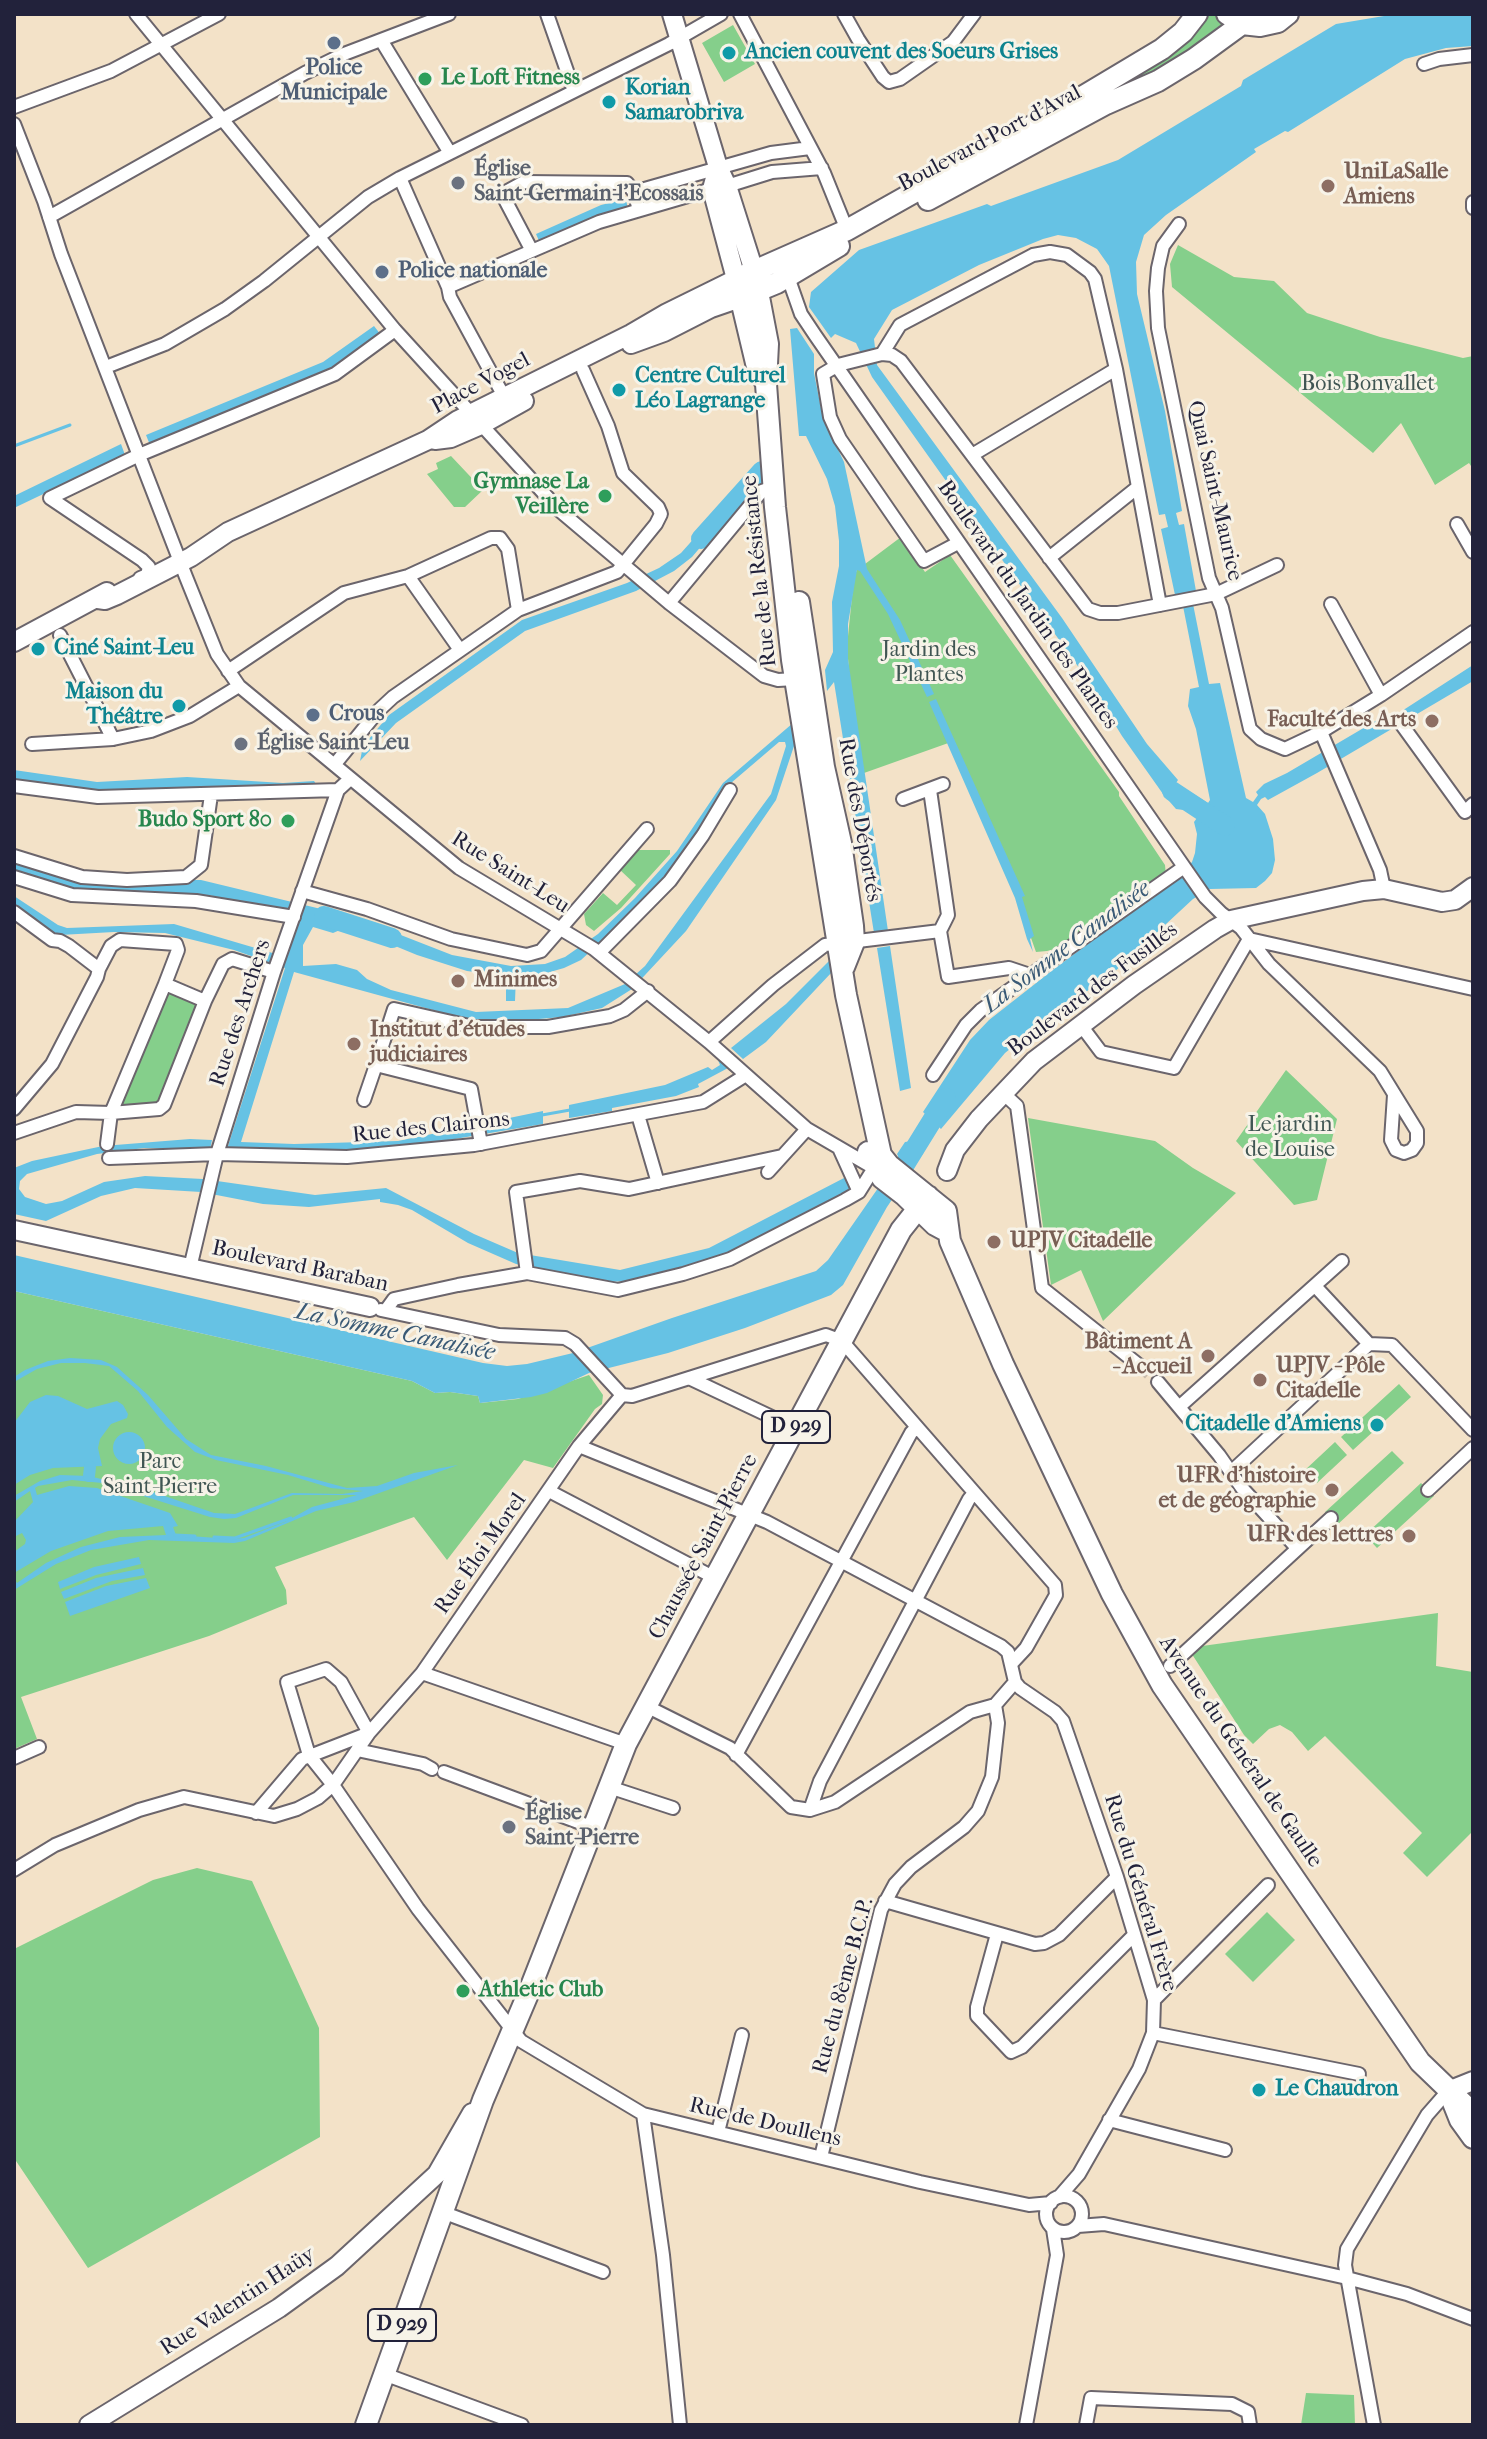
<!DOCTYPE html>
<meta charset="utf-8">
<style>
body{margin:0}
#map{position:relative;width:1487px;height:2439px;overflow:hidden;background:#f3e2c8;font-family:"IM FELL French Canon",serif}
canvas{display:block}
.frame{position:absolute;inset:0;border:16px solid #22223b;pointer-events:none}
</style>
<div id="map">
<canvas width="1487" height="2439"></canvas>
<div class="frame"></div>
</div>
<script>
const ctx = document.querySelector('canvas').getContext('2d');
ctx.lineJoin = 'round';
function fillPath(path, color) { ctx.fillStyle = color; ctx.fill(path, 'evenodd'); }
const toPath = rows => new Path2D(rows.map(r => 'M' + r).join(''));
function stroke(path, color, width, dash) { ctx.strokeStyle = color; ctx.lineWidth = width; ctx.lineCap = dash ? 'butt' : 'round'; ctx.setLineDash(dash || []); ctx.stroke(path); }
function drawText(font, color, halo, rows, align = 'center') {
  ctx.font = font + ' "IM FELL French Canon",serif'; ctx.lineWidth = 6; ctx.setLineDash([]); ctx.textBaseline = 'middle'; ctx.strokeStyle = halo; ctx.fillStyle = color; for (const [text, x, y, turn = 0] of rows) {
    ctx.save(); ctx.translate(x, y); ctx.rotate((+turn || 0) * Math.PI / 180); ctx.textAlign = isNaN(turn) ? turn : align; if (halo) ctx.strokeText(text, 0, 0); ctx.fillText(text, 0, 0); ctx.restore();
  }
}
const green = toPath([
 [1205,14,1218,14,1230,25,1194,52,1103,96],
 [733,25,755,64,724,82,702,43],
 [1178,245,1234,277,1274,281,1307,313,1380,337,1463,358,1473,356,1473,469,1469,463,1435,485,1401,423,1373,453,1172,287,1170,264],
 [451,456,483,490,465,507,454,507,427,474,438,469,436,463],
 [901,537,925,572,950,555,1119,792,1119,796,1165,865,1166,876,1070,945,1047,951,1036,952,1014,890,954,741,864,773,850,684,847,646,854,577,857,570],
 [636,850,670,850,670,854,621,908,594,931,586,925,584,914,603,893,617,905,636,885,619,869],
 [169,993,198,1004,158,1103,121,1105],
 [1286,1070,1337,1119,1317,1200,1294,1205,1236,1141],
 [1028,1118,1155,1141,1193,1168,1236,1193,1103,1321,1081,1270,1051,1285],
 [14,1291,412,1381,435,1393,450,1392,478,1396,480,1403,518,1399,589,1375,603,1395,602,1404,595,1409,553,1468,524,1460,447,1560,414,1517,275,1567,286,1590,287,1604,209,1636,21,1697,37,1739,14,1749],
 [1399,1384,1411,1397,1353,1450,1341,1437],
 [1335,1442,1347,1455,1317,1483,1305,1470],
 [1392,1451,1404,1463,1337,1525,1325,1512],
 [1421,1483,1434,1496,1377,1548,1365,1535],
 [1438,1613,1436,1666,1473,1672,1473,1831,1427,1877,1403,1853,1422,1833,1325,1736,1308,1751,1292,1732,1280,1725,1269,1729,1253,1744,1244,1735,1188,1648],
 [197,1868,252,1881,319,2028,320,2137,88,2268,14,2158,14,1949,153,1880],
 [1267,1912,1295,1940,1253,1982,1225,1954],
 [1306,2393,1354,2395,1355,2425,1301,2425]
]);
const water = toPath([
 [1396,14,1473,14,1473,46,1446,48,1405,59,1288,132,1285,131,1254,149,1256,152,1166,215,1144,235,1136,262,1137,294,1165,411,1182,511,1176,513,1179,525,1184,524,1196,591,1191,594,1209,684,1220,683,1246,798,1253,802,1258,795,1256,792,1264,784,1287,773,1384,716,1391,718,1473,665,1473,681,1317,773,1268,800,1265,797,1261,799,1257,805,1265,814,1273,839,1275,860,1272,873,1265,881,1256,888,1210,889,1193,899,1110,976,1055,1012,1005,1053,941,1129,923,1112,970,1040,989,1020,1054,969,1181,875,1192,862,1195,853,1197,834,1194,822,1197,818,1191,811,1176,809,1163,794,1122,736,1087,679,872,377,856,343,835,334,831,338,809,307,811,292,859,250,987,204,991,206,1118,160,1241,86,1243,80,1336,24],
 [1058,235,1076,238,1097,249,1109,266,1159,515,1165,514,1168,527,1161,529,1175,595,1181,596,1199,687,1190,689,1188,706,1196,729,1210,800,1208,803,1176,783,1178,780,1147,744,1062,618,877,365,874,339,892,310,979,265,1043,239],
 [626,199,628,210,540,243,536,234,601,205],
 [374,326,381,335,329,371,150,445,146,435,323,362],
 [797,328,814,354,814,373,823,418,844,462,867,569,900,620,934,694,927,697,888,614,860,571,857,570,848,624,848,659,888,931,874,933,834,682,827,691,825,670,833,652,832,602,839,566,839,541,835,506,827,479,806,436,799,436,790,329],
 [121,444,125,455,14,508,14,496],
 [714,516,721,523,692,557,674,571,636,591,525,631,396,723,360,761,363,746,389,715,522,620,627,583,659,568,681,553],
 [936,699,1025,896,1022,897,1034,936,1030,939,1033,952,1027,939,1015,898,929,702],
 [793,723,796,740,776,800,686,931,632,989,602,1008,562,1017,504,1022,473,1021,294,972,241,1142,294,1144,398,1141,543,1111,543,1124,390,1150,227,1149,285,968,234,950,165,933,114,932,60,935,40,927,14,907,14,896,58,925,67,928,174,924,286,957,302,914,208,895,84,892,14,871,14,862,70,879,201,880,350,916,347,927,333,933,313,927,303,945,303,966,336,964,357,970,367,979,391,990,476,1012,568,1008,625,984,645,966,771,794,786,746,785,742,779,742,731,783,675,869,606,937,581,960,564,968,536,976,516,976,515,1001,506,1001,506,976,467,971,417,955,366,934,370,923,452,955,511,966,545,964,565,957,598,934,635,898,677,851,723,783],
 [14,770,97,782,187,777,283,783,314,781,318,787,99,793,14,782],
 [890,946,911,1088,900,1091,877,948],
 [830,960,832,972,766,1042,743,1059,731,1048,786,1004],
 [718,1060,728,1068,698,1084,699,1087,676,1096,612,1108,612,1111,569,1118,569,1105,665,1085,708,1067,712,1070,720,1065],
 [190,1139,212,1140,210,1150,144,1148,97,1154,27,1174,20,1181,19,1189,25,1197,46,1204,62,1201,104,1182,145,1176,203,1179,315,1195,386,1188,474,1234,518,1253,620,1270,709,1248,844,1178,852,1186,843,1194,727,1254,630,1281,606,1282,516,1264,468,1243,412,1210,398,1205,380,1202,380,1199,309,1207,263,1204,201,1192,135,1188,101,1196,46,1221,14,1214,14,1168,32,1161,103,1146],
 [912,1141,921,1146,924,1152,887,1207,843,1285,831,1295,745,1328,668,1353,589,1373,547,1393,531,1397,480,1403,478,1396,450,1392,435,1393,412,1381,14,1291,14,1255,483,1363,507,1366,527,1364,573,1353,672,1318,816,1271,828,1260,899,1158,897,1154,905,1142],
 [70,1358,101,1360,117,1367,148,1395,186,1439,211,1455,266,1466,347,1488,377,1486,414,1473,458,1465,354,1502,316,1511,245,1541,234,1543,149,1540,91,1550,56,1564,14,1590,14,1579,17,1583,46,1563,81,1547,120,1537,166,1535,163,1526,108,1531,51,1551,14,1573,14,1552,25,1544,26,1540,22,1533,14,1537,14,1522,33,1502,30,1491,14,1502,14,1496,40,1481,60,1475,89,1476,153,1492,214,1513,235,1514,292,1493,342,1494,363,1491,331,1488,288,1475,216,1460,195,1452,167,1427,138,1391,109,1366,85,1363,61,1363,37,1369,14,1382,14,1377,25,1370,48,1361],
 [72,1480,102,1483,210,1517,224,1519,236,1518,293,1495,357,1495,312,1507,285,1522,244,1538,231,1539,176,1535,173,1527,178,1526,170,1513,97,1488,69,1486,37,1495,35,1488,38,1486],
 [46,1395,58,1396,87,1409,117,1401,123,1405,128,1414,127,1418,111,1424,100,1439,98,1448,102,1466,53,1468,30,1475,14,1485,14,1423,30,1402],
 '113 1448a16 16 0 1 1 32 0a16 16 0 1 1-32 0Z',
 [139,1557,141,1564,96,1575,60,1589,58,1582,94,1567],
 [143,1568,145,1575,112,1581,64,1599,61,1592,96,1578],
 [146,1578,150,1588,70,1616,65,1602,70,1600,106,1586]
]);
const stream = toPath([
 [14,446,70,425],
 [542,1115,570,1110],
 [175,1535,195,1536],
 [214,1537,235,1538,291,1518]
]);
const canal = toPath([
 [89,1476,90,1467]
]);
const river = toPath([
 [701,539,762,471],
 [1172,791,1225,826],
 [324,916,392,938],
 [904,1166,946,1098]
]);
const streetTunnel = toPath([
 [1140,1366,1158,1382]
]);
const street = toPath([
 [136,14,395,330,560,511,669,603,764,676,778,680,795,679],
 [547,14,574,91],
 [740,14,824,173,847,230],
 [844,14,858,39,883,77,889,82,900,79,953,42,974,14],
 [381,40,450,153],
 [1424,64,1439,59,1473,55],
 [14,107,111,71,219,14],
 [14,124,44,201,61,254,186,577,217,654,239,686,459,868,594,949,709,1042,807,1129,874,1168,859,1192,845,1200,730,1259,683,1274,618,1290,527,1273,458,1285,394,1299,386,1310],
 [400,178,448,287,450,297,501,391,502,400],
 [727,186,772,172,822,168],
 [634,192,771,153,810,148],
 [1473,202,1473,208],
 [49,217,305,73,344,54,449,14],
 [1179,224,1163,246,1158,268,1156,291,1158,328,1209,578,1222,608,1250,729,1261,739,1285,749,1321,732,1381,695,1473,632],
 [532,251,502,194,524,182,627,183,634,192,639,210],
 [788,277,801,314,815,335,1205,897,1221,913,1241,928,1269,964,1380,1071,1417,1131,1417,1143,1412,1150,1404,1153,1396,1150,1391,1140,1394,1095],
 [448,287,599,222,712,189],
 [882,354,900,325,1033,255,1050,252,1067,255,1090,272,1095,279,1116,369,1160,605],
 [106,367,165,344,225,309,264,281,368,197,400,178,669,44,721,14],
 [972,455,1116,369],
 [50,498,139,455,335,374,395,330],
 [50,498,142,560,149,567,147,575,140,578],
 [1457,524,1473,552],
 [958,543,924,561,840,439,830,417,823,374,838,365,882,354,892,355,901,361,1088,609,1100,613,1118,613,1216,594,1277,565],
 [1049,558,1138,487],
 [408,576,460,650],
 [669,603,762,491,774,487],
 [1331,604,1381,695],
 [60,635,113,739],
 [228,671,344,593,408,576,491,538,500,538,508,549,518,610],
 [1402,725,1465,812,1473,804],
 [1321,732,1380,870,1384,889],
 [32,744,113,739,151,731,190,716,239,686],
 [335,764,379,710,393,697,518,610,617,572,656,524,661,514,658,507,623,473,608,426,583,370],
 [14,786,98,797,338,790],
 [903,799,943,784],
 [14,856,82,877,127,880,186,877,201,865,211,795],
 [14,877,72,895,196,901,294,917],
 [302,891,367,909,451,939,527,955,541,951,647,829],
 [14,912,52,940,60,941,69,946,99,969,111,946,120,940,176,944,178,950,165,984,205,1001],
 [940,931,948,977,1009,968,1030,975],
 [1249,939,1473,989],
 [599,953,670,881,703,835,730,790],
 [1080,1024,1101,1052,1174,1068,1249,939],
 [709,1042,773,985,825,945,940,931,948,915,930,790],
 [933,1075,966,1025,981,1010,1184,867],
 [1003,1093,1017,1106,1042,1288,1140,1366],
 [364,1100,376,1065],
 [14,1109,52,1064,97,977,99,969],
 [638,1115,658,1183],
 [14,1133,76,1112,111,1113,159,1109,164,1105,205,1001,223,964,232,959,274,972],
 [107,1144,111,1113,165,984],
 [481,1144,471,1089,376,1065,394,1009,474,1027,548,1027,610,1016,624,1010,648,991],
 [839,1148,859,1192],
 [109,1158,217,1154,347,1157,474,1145,703,1102,746,1075],
 [768,1172,807,1129],
 [190,1268,217,1154,274,972,338,790,350,779],
 [527,1273,516,1192,580,1181,629,1189,782,1156],
 [381,1310,499,1335,565,1338,575,1344,622,1395],
 [1369,1344,1392,1345,1473,1430],
 [689,1378,795,1428],
 [1158,1382,1219,1455,1242,1488,1297,1548],
 [622,1395,632,1396,826,1335,842,1341,1055,1585,1056,1595,1026,1648,1013,1662],
 [1179,1407,1342,1261],
 [579,1446,767,1522,1001,1646,1008,1652,1015,1682,1020,1688,1055,1712,1063,1721,1117,1877,1154,2000,1153,2033,1139,2069,1079,2174,1059,2197],
 [1231,1472,1369,1344,1315,1286],
 [1428,1490,1473,1448],
 [549,1491,715,1578],
 [1170,1666,1331,1518],
 [422,1673,626,1744],
 [646,1706,730,1748,791,1807,810,1810,835,1802,970,1712,995,1705],
 [369,1733,341,1682,326,1669,287,1682,309,1755,333,1785,418,1909,521,2041,643,2114,920,2182,1029,2205,1051,2203],
 [357,1750,423,1764,432,1769],
 [736,1755,911,1433,916,1428],
 [14,1758,39,1747],
 [444,1772,594,1828],
 [609,1787,673,1808],
 [810,1810,820,1781,969,1499,974,1493],
 [256,1813,302,1759,369,1733],
 [14,1870,55,1845,139,1810,184,1797,274,1816,297,1809,318,1798,333,1785,369,1733,422,1673,579,1446,622,1395],
 [885,1901,1035,1944,1044,1943,1059,1935,1117,1877],
 [997,1934,977,2007,977,2016,1011,2052,1022,2047,1134,1935],
 [1154,2000,1268,1885],
 [1153,2033,1359,2074],
 [643,2114,663,2255,680,2425],
 [1109,2120,1225,2150],
 [718,2132,742,2035],
 [821,2157,881,1910,895,1884,911,1867,964,1827,978,1811,992,1777,998,1723,995,1705,1015,1682],
 '1046 2214a18 18 0 1 1 36 0a18 18 0 1 1-36 0Z',
 [442,2212,603,2272],
 [1078,2226,1104,2224,1347,2278,1407,2294,1473,2319],
 [384,2374,522,2425],
 [1026,2425,1057,2255,1053,2229],
 [1086,2425,1091,2398,1232,2404,1248,2412,1250,2425],
 [1374,2425,1345,2265,1347,2249,1427,2115,1448,2091]
]);
const secondary = toPath([
 [672,14,718,167,727,186,754,271],
 [631,344,664,332,711,308,740,298],
 [435,440,451,438,481,425,524,401],
 [98,599,105,600,117,595,191,557,228,532,428,440,458,420,631,334,667,313,736,279,712,189,718,167],
 [14,642,107,592],
 [947,1171,955,1150,979,1119,1034,1061,1134,985,1215,929,1231,920,1363,891,1384,889,1442,902,1455,900,1473,887],
 [14,1230,370,1307],
 [1448,2091,1473,2081],
 [89,2425,279,2308,337,2266,437,2174,472,2113]
]);
const primary = toPath([
 [1227,14,1242,24,1260,26,1278,22,1288,14],
 [928,200,1106,104,1158,81,1194,59,1242,24],
 [754,271,768,344,766,384,775,507,792,660,846,995,881,1155,889,1165,946,1211,950,1241,1003,1364,1112,1594,1162,1685,1420,2062,1473,2113],
 [748,295,777,283,839,246],
 [766,384,756,363,736,279,847,230,1050,116,1162,49,1183,32,1197,14],
 [799,602,824,767,841,843,853,926,854,942,844,967],
 [868,1152,882,1178,904,1195,935,1225,948,1232],
 [1450,2095,1460,2120,1473,2138],
 [366,2425,483,2100,528,1994,626,1744,901,1230,928,1196]
]);
const markers = [
 [334,43,8,"#5c6f8a"],
 [729,53,8,"#0f9aa8"],
 [425,79,8,"#2e9e5b"],
 [609,102,8,"#0f9aa8"],
 [458,183,8,"#6b7280"],
 [1328,186,8,"#8d6e63"],
 [382,272,8,"#5c6f8a"],
 [619,390,8,"#0f9aa8"],
 [605,496,8,"#2e9e5b"],
 [38,649,8,"#0f9aa8"],
 [179,706,8,"#0f9aa8"],
 [313,715,8,"#5c6f8a"],
 [1432,721,8,"#8d6e63"],
 [241,744,8,"#6b7280"],
 [288,821,8,"#2e9e5b"],
 [458,981,8,"#8d6e63"],
 [354,1044,8,"#8d6e63"],
 [994,1242,8,"#8d6e63"],
 [1208,1356,8,"#8d6e63"],
 [1260,1380,8,"#8d6e63"],
 [1377,1425,8,"#0f9aa8"],
 [1332,1490,8,"#8d6e63"],
 [1409,1536,8,"#8d6e63"],
 [509,1827,8,"#6b7280"],
 [463,1991,8,"#2e9e5b"],
 [1259,2090,8,"#0f9aa8"]
];
const shields = [
 [796,1427,68],
 [402,2325,68]
];
const shieldNames = [
 ["D 929",796,1427],
 ["D 929",402,2325]
];
const cultureNames = [
 ["Ancien couvent des Soeurs Grises",745,53],
 ["Korian",625,89],
 ["Samarobriva",625,114],
 ["Centre Culturel",635,377],
 ["Léo Lagrange",635,402],
 ["Ciné Saint-Leu",54,649],
 ["Maison du",163,693,"right"],
 ["Théâtre",163,718,"right"],
 ["Citadelle d'Amiens",1361,1425,"right"],
 ["Le Chaudron",1275,2090]
];
const serviceNames = [
 ["Police",334,69,"center"],
 ["Municipale",334,94,"center"],
 ["Police nationale",398,272],
 ["Crous",329,715]
];
const leisureNames = [
 ["Le Loft Fitness",441,79],
 ["Gymnase La",589,483,"right"],
 ["Veillère",589,508,"right"],
 ["Budo Sport 80",272,821,"right"],
 ["Athletic Club",479,1991]
];
const streetNames = [
 ["Boulevard Port d'Aval",990,139,-28],
 ["Place Vogel",481,384,-28],
 ["Quai Saint-Maurice",1214,491,77],
 ["Rue de la Résistance",760,571,-96],
 ["Boulevard du Jardin des Plantes",1027,605,55],
 ["Rue des Déportés",859,820,80],
 ["Rue Saint-Leu",510,873,32],
 ["Boulevard des Fusillés",1093,990,-37],
 ["Rue des Archers",241,1013,-72],
 ["Rue des Clairons",431,1128,-6],
 ["Boulevard Baraban",300,1267,12],
 ["Chaussée Saint-Pierre",704,1547,-62],
 ["Rue Éloi Morel",481,1554,-55],
 ["Avenue du Général de Gaulle",1240,1752,56],
 ["Rue du Général Frère",1140,1893,73],
 ["Rue du 8ème B.C.P.",844,1986,-75],
 ["Rue de Doullens",765,2123,13],
 ["Rue Valentin Haüy",238,2302,-33]
];
const worshipNames = [
 ["Église",474,170],
 ["Saint-Germain-l'Ecossais",474,195],
 ["Église Saint-Leu",257,744],
 ["Église",525,1814],
 ["Saint-Pierre",525,1839]
];
const educationNames = [
 ["UniLaSalle",1344,173],
 ["Amiens",1344,198],
 ["Faculté des Arts",1416,721,"right"],
 ["Minimes",474,981],
 ["Institut d'études",370,1031],
 ["judiciaires",370,1056],
 ["UPJV Citadelle",1010,1242],
 ["Bâtiment A",1192,1343,"right"],
 ["- Accueil",1192,1368,"right"],
 ["UPJV - Pôle",1276,1367],
 ["Citadelle",1276,1392],
 ["UFR d'histoire",1316,1477,"right"],
 ["et de géographie",1316,1502,"right"],
 ["UFR des lettres",1393,1536,"right"]
];
const parkNames = [
 ["Bois Bonvallet",1368,385],
 ["Jardin des",929,651],
 ["Plantes",929,676],
 ["Le jardin",1290,1126],
 ["de Louise",1290,1151],
 ["Parc",160,1463],
 ["Saint-Pierre",160,1488]
];
const waterNames = [
 ["La Somme Canalisée",1067,948,-37],
 ["La Somme Canalisée",395,1333,12]
];
fillPath(green, '#85cf8b');
fillPath(water, '#66c2e4');
stroke(stream, '#66c2e4', 3);
stroke(canal, '#66c2e4', 12);
stroke(river, '#66c2e4', 20);
stroke(streetTunnel, '#c9bcac', 12, [12, 6]);
stroke(street, '#6b656c', 16);
stroke(secondary, '#6b656c', 22);
stroke(primary, '#6b656c', 24);
stroke(street, '#fff', 12);
stroke(secondary, '#fff', 18);
stroke(primary, '#fff', 20);
for (const [x, y, r, color] of markers) { const dot = new Path2D(); dot.arc(x, y, r, 0, 2 * Math.PI); ctx.fillStyle = color; ctx.fill(dot); stroke(dot, '#f7f3e8', 3); }
for (const [x, y, w] of shields) { const box = new Path2D(); box.roundRect(x - w / 2, y - 16, w, 32, 6); ctx.fillStyle = '#f7f3e8'; ctx.fill(box); stroke(box, '#22223b', 2); }
drawText('bold 20px', '#22223b', null, shieldNames);
drawText('bold 22px', '#0d838f', '#f7f3e8', cultureNames, 'left');
drawText('bold 22px', '#4e5e75', '#f7f3e8', serviceNames, 'left');
drawText('bold 22px', '#27864d', '#f7f3e8', leisureNames, 'left');
drawText('22px', '#22223b', '#f7f3e8', streetNames);
drawText('bold 22px', '#5b616d', '#f7f3e8', worshipNames, 'left');
drawText('bold 22px', '#785e54', '#f7f3e8', educationNames, 'left');
drawText('22px', '#405653', '#f7f3e8', parkNames);
drawText('italic 24px', '#3a5a76', '#f7f3e8', waterNames);
</script>
